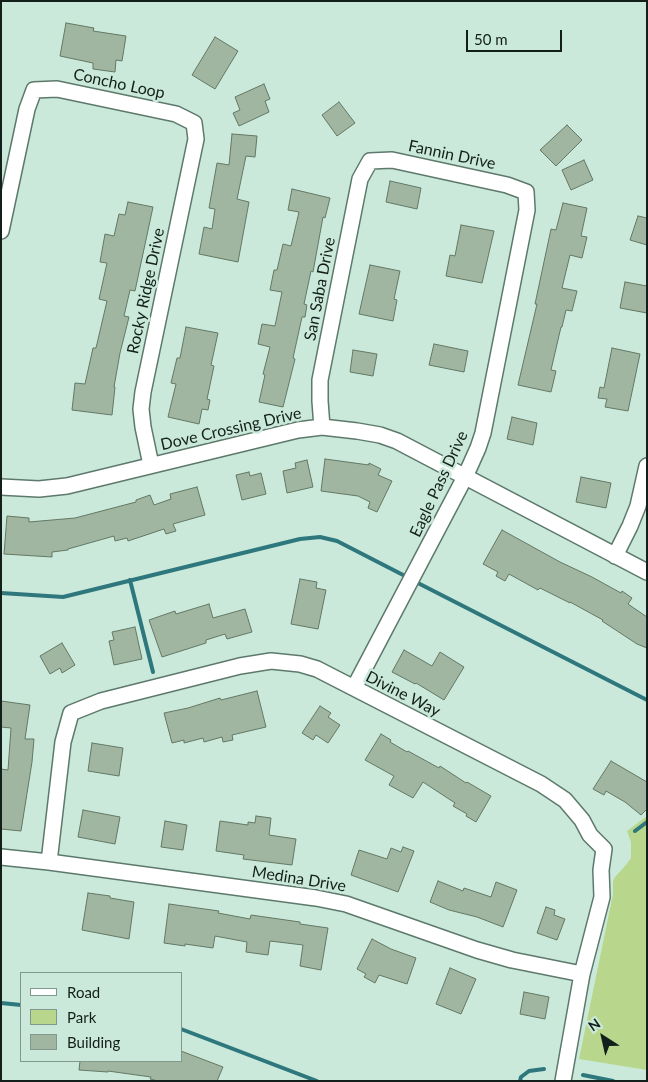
<!DOCTYPE html>
<style>
body{margin:0}
#map{position:relative;width:648px;height:1082px;overflow:hidden;background:#cae9db;font-family:Lato,sans-serif}
canvas{display:block}
.frame{position:absolute;inset:0;border:2px solid #131f1a;pointer-events:none}
.legend{position:absolute;left:20px;top:972px;width:162px;height:90px;box-sizing:border-box;background:#cae9db;border:1px solid #81988e;margin:0;padding:6px 9px;list-style:none;font-size:15px;color:#131f1a}
.legend li{display:flex;align-items:center;gap:10px;height:25px}
.legend b{width:25px;border:1px solid #81988e}
.north{position:absolute;left:578px;top:1012px;width:50px;height:50px;-webkit-text-stroke:4px #cae9db;paint-order:stroke;rotate:325deg;font-size:14px;font-weight:700;line-height:20px;text-align:center;color:#131f1a}
.north::after{content:'';display:block;margin:auto;width:18px;height:22px;background:#131f1a;clip-path:polygon(50% 0,100% 100%,50% 72%,0 100%)}
.scale{position:absolute;left:466px;top:30px;width:96px;height:22px;box-sizing:border-box;border:2px solid #131f1a;border-top:0;padding-left:6px;font-size:15px;line-height:18px;white-space:nowrap;color:#131f1a;-webkit-text-stroke:4px #cae9db;paint-order:stroke}
</style>
<div id="map">
<canvas width="648" height="1082"></canvas>
<div class="frame"></div>
<ul class="legend">
<li><b style="height:6px;background:#fff"></b>Road</li>
<li><b style="height:14px;background:#b8d78d"></b>Park</li>
<li><b style="height:14px;background:#a1b6a1"></b>Building</li>
</ul>
<div class="north">N</div>
<div class="scale">50 m</div>
</div>
<script>
const ctx = document.querySelector('canvas').getContext('2d');
ctx.lineJoin = 'round';
function fillPath(path, color) { ctx.fillStyle = color; ctx.fill(path, 'evenodd'); }
const toPath = rows => new Path2D(rows.map(r => 'M' + r).join(''));
function stroke(path, color, width, dash) { ctx.strokeStyle = color; ctx.lineWidth = width; ctx.lineCap = dash ? 'butt' : 'round'; ctx.setLineDash(dash || []); ctx.stroke(path); }
function drawText(font, color, halo, rows, align = 'center') {
  ctx.font = font + ' Lato,sans-serif'; ctx.lineWidth = 5; ctx.setLineDash([]); ctx.textBaseline = 'middle'; ctx.strokeStyle = halo; ctx.fillStyle = color; for (const [text, x, y, turn = 0] of rows) {
    ctx.save(); ctx.translate(x, y); ctx.rotate((+turn || 0) * Math.PI / 180); ctx.textAlign = isNaN(turn) ? turn : align; if (halo) ctx.strokeText(text, 0, 0); ctx.fillText(text, 0, 0); ctx.restore();
  }
}
const green = toPath([
 [647,816,647,1070,579,1059,613,894,613,881,615,877,625,866,631,858,631,842,627,831]
]);
const stream = toPath([
 [130,580,153,672],
 [414,581,647,700],
 [1,593,63,597,300,539,320,537,337,541,407,577],
 [635,831,647,822],
 [1,1003,21,1005],
 [181,1029,317,1081],
 [583,1075,613,1081],
 [520,1081,521,1077,529,1071,544,1069]
]);
const building = toPath([
 [66,23,94,28,93,31,126,36,122,61,116,60,115,72,93,69,93,63,60,56,66,23],
 [215,37,238,51,215,89,192,75,215,37],
 [264,84,270,99,265,101,269,112,239,126,233,113,240,110,235,97,264,84],
 [339,102,355,123,337,136,322,115,339,102],
 [567,125,582,140,556,166,540,150,567,125],
 [232,134,257,136,255,157,246,156,237,199,249,202,238,262,199,254,204,227,212,229,215,209,209,208,217,163,229,165,232,134],
 [584,160,593,180,571,190,562,170,584,160],
 [390,181,421,188,417,209,386,202,390,181],
 [292,189,330,198,325,218,323,217,313,272,311,271,304,304,307,305,305,317,302,317,293,358,295,359,283,407,259,402,265,375,263,374,270,347,258,344,262,324,275,326,282,292,270,290,274,270,277,270,283,244,291,246,299,212,288,210,292,189],
 [128,202,153,207,135,291,130,290,124,316,129,317,120,353,114,387,115,387,112,415,72,410,75,383,85,384,93,348,96,348,107,301,99,299,107,263,100,262,105,234,114,236,119,214,125,215,128,202],
 [563,203,587,208,581,236,587,237,582,258,570,255,562,288,577,291,572,311,566,310,562,327,561,327,551,370,556,371,551,392,518,385,537,304,535,304,551,229,556,230,563,203],
 [638,216,647,218,647,245,630,240,638,216],
 [461,225,494,231,482,283,446,276,450,255,455,256,461,225],
 [370,265,400,271,394,299,397,300,393,321,359,314,370,265],
 [625,282,647,286,647,313,620,308,625,282],
 [186,327,218,333,211,365,214,366,207,399,210,400,208,410,202,409,199,424,168,417,176,384,171,383,177,358,180,358,186,327],
 [434,344,468,351,464,372,429,365,434,344],
 [612,348,640,354,628,411,605,407,607,399,598,398,600,387,604,388,612,348],
 [353,350,377,354,373,376,350,372,353,350],
 [512,417,537,423,533,445,507,439,512,417],
 [325,459,369,465,369,463,381,469,378,475,392,481,377,512,368,508,370,502,358,496,321,491,325,459],
 [307,460,313,487,287,493,283,471,296,468,295,463,307,460],
 [249,472,250,476,261,473,266,494,242,500,236,475,249,472],
 [581,477,611,483,606,508,576,502,581,477],
 [197,487,205,515,173,524,176,531,166,534,164,529,128,541,127,538,115,541,114,536,68,549,68,550,52,552,52,557,4,554,7,516,29,518,29,522,75,518,136,502,136,500,150,495,154,505,171,499,170,494,197,487],
 [502,530,560,562,592,577,621,593,622,591,632,598,628,604,647,617,647,648,637,644,602,621,603,620,570,602,570,603,540,588,538,590,509,574,505,581,496,576,498,572,483,564,502,530],
 [300,579,317,582,316,588,326,590,318,629,291,624,300,579],
 [209,604,213,618,245,609,252,632,227,639,225,634,206,640,206,643,162,657,149,620,175,611,176,614,209,604],
 [135,627,142,659,114,665,109,641,114,640,112,632,135,627],
 [62,643,75,665,62,673,60,668,50,674,40,656,62,643],
 [404,650,432,666,440,652,464,667,444,700,416,683,415,684,392,672,404,650],
 [257,691,266,727,232,735,233,740,223,742,222,737,204,742,203,738,184,743,184,740,172,743,164,713,188,708,220,698,221,700,257,691],
 [1,701,30,705,25,739,34,739,32,762,21,831,1,829,1,769,8,770,11,728,1,727,1,701],
 [320,706,331,713,328,717,340,725,328,743,316,735,313,740,302,733,320,706],
 [381,734,391,740,390,742,407,752,408,751,439,768,440,766,466,783,467,782,491,796,476,822,466,816,467,814,453,806,455,803,423,782,413,798,389,785,394,776,365,760,381,734],
 [92,743,123,748,119,776,88,771,92,743],
 [611,761,647,782,647,809,641,815,625,802,606,791,604,795,593,789,611,761],
 [83,810,120,817,115,844,78,837,83,810],
 [256,816,271,818,269,835,296,839,292,865,243,859,244,855,216,851,220,821,248,825,248,822,255,823,256,816],
 [165,821,187,825,183,850,161,847,165,821],
 [403,847,414,851,398,892,351,875,359,850,387,859,391,848,401,852,403,847],
 [438,881,463,891,464,888,491,897,496,882,517,890,503,927,477,917,449,910,430,902,438,881],
 [88,893,110,896,110,898,134,902,129,939,82,930,88,893],
 [169,904,219,911,218,913,250,919,251,915,300,922,300,924,328,928,321,970,300,966,303,945,270,941,268,955,246,952,247,942,215,936,213,948,185,944,185,946,164,943,169,904],
 [546,907,555,910,554,915,565,919,557,940,537,933,546,907],
 [372,939,391,949,416,958,407,984,379,975,375,983,364,977,366,974,357,969,372,939],
 [450,968,476,979,461,1014,436,1004,450,968],
 [524,992,549,997,545,1019,520,1014,524,992],
 [181,1051,223,1067,217,1081,158,1081,150,1079,151,1077,108,1071,108,1072,79,1070,80,1061,181,1061,181,1051]
]);
const minor = toPath([
 [1,231,27,109,34,90,57,89,176,114,194,123,196,139,143,392,141,409,143,427,151,465],
 [322,427,320,401,320,380,360,179,370,161,392,160,507,185,526,192,527,210,483,433,478,448,465,477,354,688],
 [1,487,39,489,67,486,298,430,322,427,357,431,380,435,397,441,647,572],
 [615,556,630,526,638,506,647,466],
 [1,857,49,862,316,898,346,904,477,950,512,960,582,974],
 [49,862,63,742,71,713,101,701,240,666,271,661,300,664,317,669,541,784,565,800,582,820,590,835,604,849,601,870,602,897,582,974,563,1081]
]);
const streetNames = [
 ["Concho Loop",119,84,12],
 ["Fannin Drive",452,155,12],
 ["San Saba Drive",320,289,-79],
 ["Rocky Ridge Drive",146,291,-78],
 ["Dove Crossing Drive",231,429,-13],
 ["Eagle Pass Drive",439,484,-65],
 ["Divine Way",403,694,27],
 ["Medina Drive",299,879,9]
];
fillPath(green, '#b8d78d');
stroke(stream, '#2e777d', 4);
fillPath(building, '#a1b6a1');
stroke(building, '#637864', 1);
stroke(minor, '#5d796c', 18);
stroke(minor, '#fff', 15);
drawText('16px', '#131f1a', '#cae9db', streetNames);
</script>
